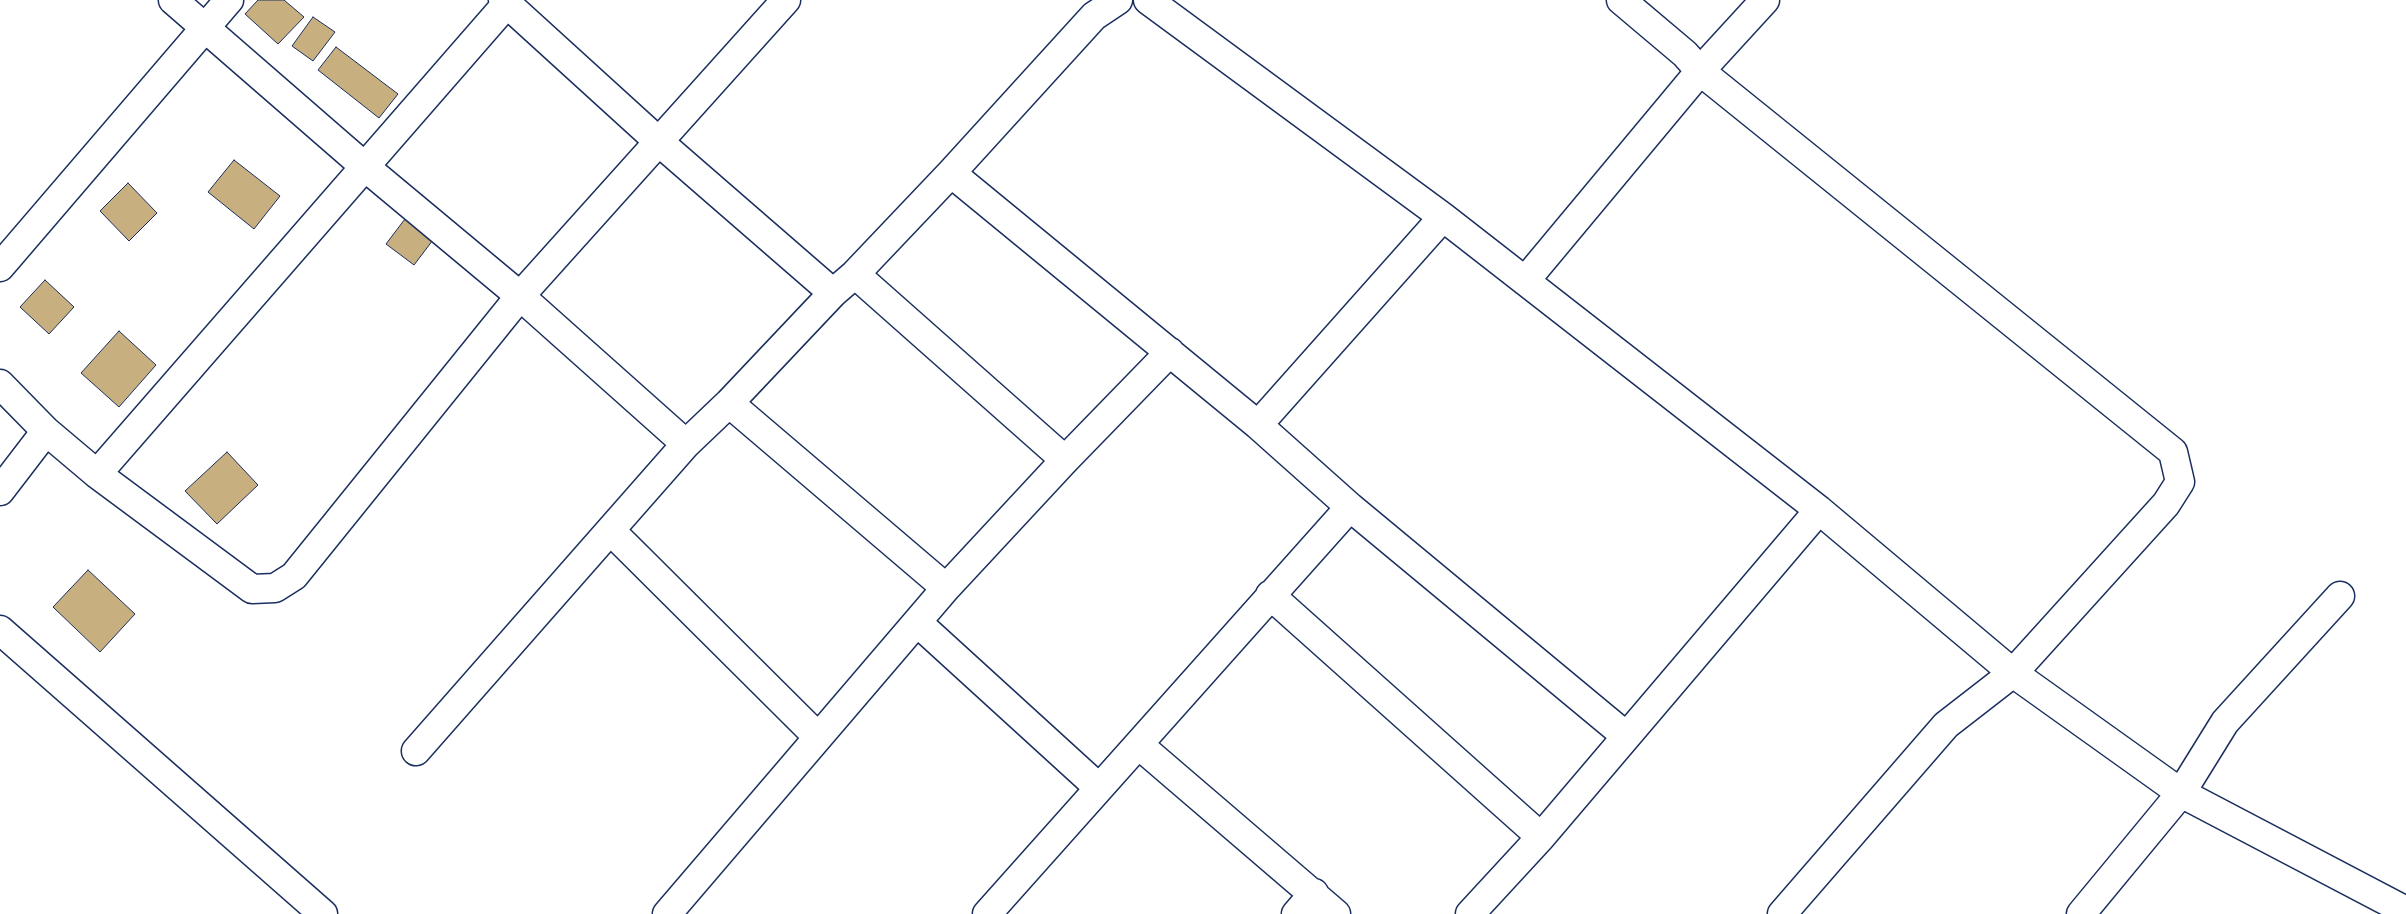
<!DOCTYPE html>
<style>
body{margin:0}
canvas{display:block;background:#fff}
</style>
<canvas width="2406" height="914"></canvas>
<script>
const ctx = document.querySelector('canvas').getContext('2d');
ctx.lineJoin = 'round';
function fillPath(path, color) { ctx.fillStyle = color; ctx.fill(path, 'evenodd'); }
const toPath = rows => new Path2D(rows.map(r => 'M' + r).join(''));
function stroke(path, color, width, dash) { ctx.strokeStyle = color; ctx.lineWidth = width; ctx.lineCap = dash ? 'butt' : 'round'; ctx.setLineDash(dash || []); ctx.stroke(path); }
const building = toPath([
 [258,0,284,0,304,17,278,44,245,14,258,0],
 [313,17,335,32,313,61,292,46,313,17],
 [336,47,398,94,379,118,318,70,336,47],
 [234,160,280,196,254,229,208,192,234,160],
 [128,183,157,213,129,241,100,211,128,183],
 [408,215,436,236,414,265,386,244,408,215],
 [45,280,74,307,49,334,20,307,45,280],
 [119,331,156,365,119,407,81,373,119,331],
 [227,452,258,485,217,524,185,491,227,452],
 [88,570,135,614,100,652,53,607,88,570]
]);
const street = toPath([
 [173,0,364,166,520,296,686,444],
 [503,0,658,141,833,293],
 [1148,0,1443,217,1819,510,2013,673,2181,793,2406,911],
 [1621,0,1685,54,1700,71,2173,452,2180,482,2166,504,2013,673,1946,725,1782,914],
 [951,173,1258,425,1350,507,1626,736],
 [0,267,229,0],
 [855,274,1065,460],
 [1525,281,1700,71,1765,0],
 [0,384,46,431,97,474,252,589,275,588,294,576,520,296,786,0],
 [729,403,946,588],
 [1258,425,1443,217],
 [97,474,510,0],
 [0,491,46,431],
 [611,531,818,737],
 [1270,595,1541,837],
 [918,623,1099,788],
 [0,630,323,914],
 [1139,745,1336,914],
 [416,751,686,444,729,403,833,293,855,274,951,173,1094,16,1118,0],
 [667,914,946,588,1065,460,1170,352],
 [987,914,1350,507],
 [1296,914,1314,893],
 [1470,914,1541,837,1819,510],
 [2081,914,2181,793,2225,722,2340,596]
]);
fillPath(building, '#c8af7f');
stroke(building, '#1b2f5e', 1);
stroke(street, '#1b2f5e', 31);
stroke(street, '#fff', 28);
</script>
